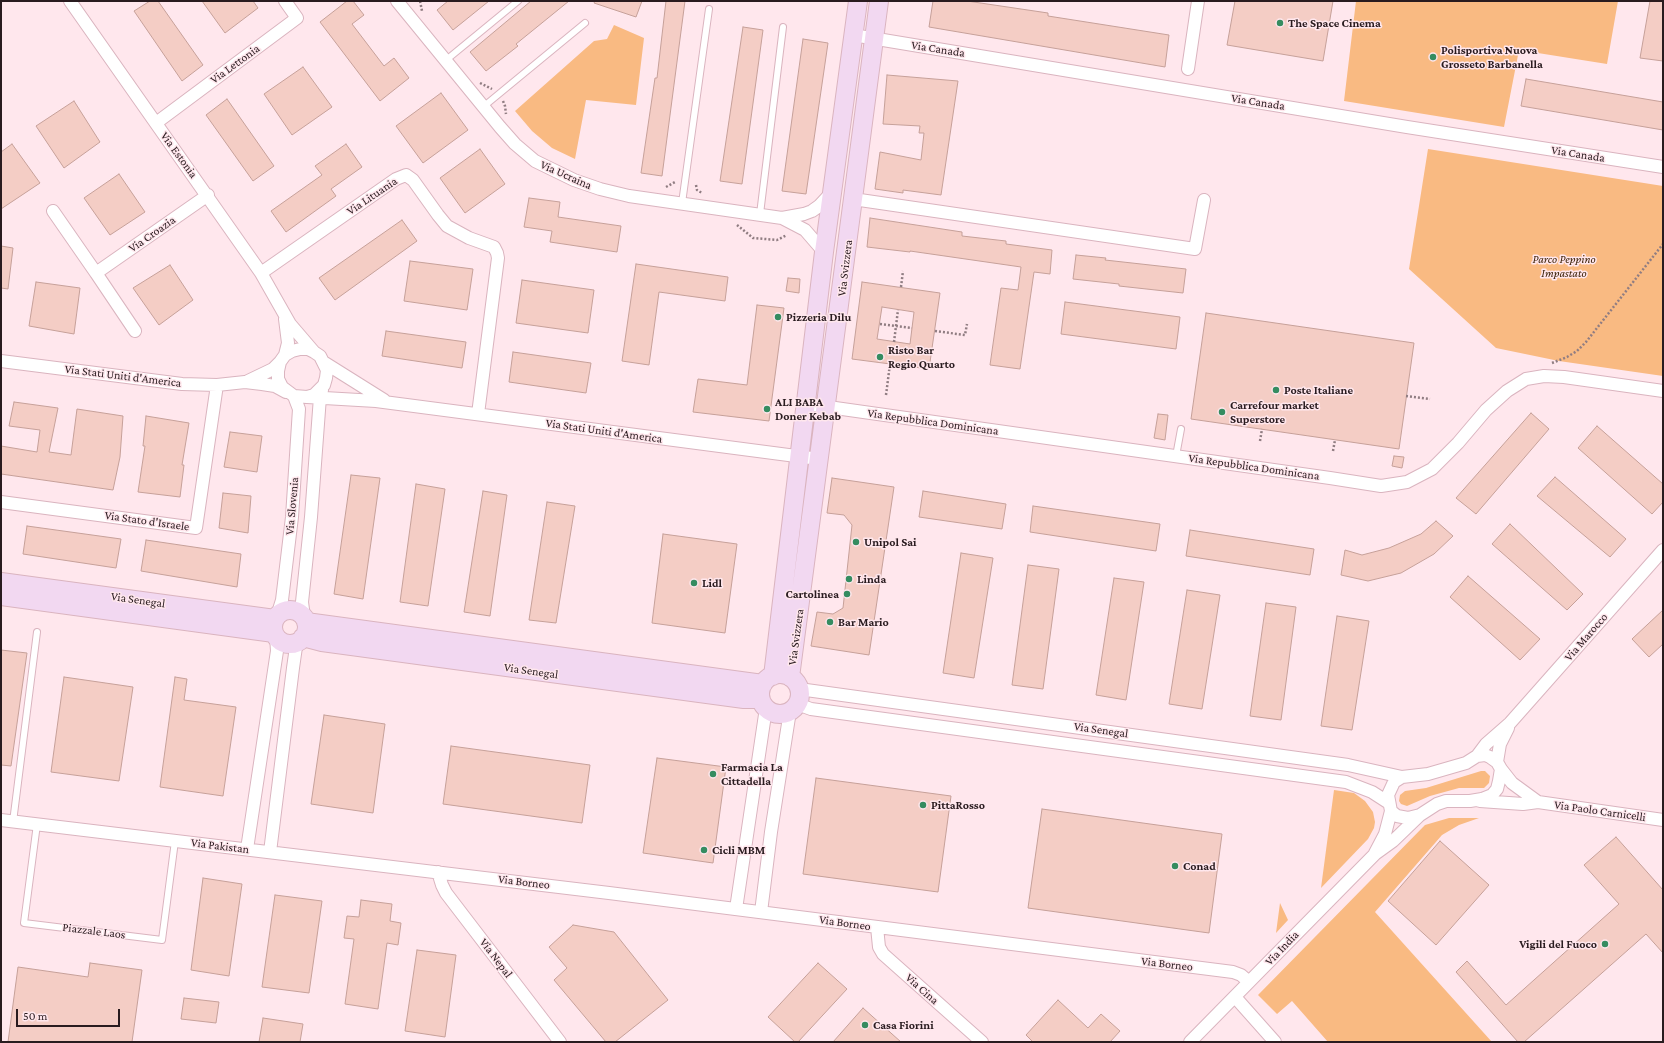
<!DOCTYPE html>
<style>
body{margin:0}
#map{position:relative;width:1664px;height:1043px;overflow:hidden;background:#ffe7ed;font-family:"Crimson Pro",serif}
canvas{display:block}
.frame{position:absolute;inset:0;border:2px solid #291b1f;pointer-events:none}
.scale{position:absolute;left:16px;top:1009px;width:104px;height:18px;box-sizing:border-box;border:2px solid #291b1f;border-top:0;padding-left:5px;font-size:12px;line-height:14px;white-space:nowrap;color:#291b1f;-webkit-text-stroke:3px #ffe7ed;paint-order:stroke}
</style>
<div id="map">
<canvas width="1664" height="1043"></canvas>
<div class="frame"></div>
<div class="scale">50 m</div>
</div>
<script>
const ctx = document.querySelector('canvas').getContext('2d');
ctx.lineJoin = 'round';
function fillPath(path, color) { ctx.fillStyle = color; ctx.fill(path, 'evenodd'); }
const toPath = rows => new Path2D(rows.map(r => 'M' + r).join(''));
function stroke(path, color, width, dash) { ctx.strokeStyle = color; ctx.lineWidth = width; ctx.lineCap = dash ? 'butt' : 'round'; ctx.setLineDash(dash || []); ctx.stroke(path); }
function drawText(font, color, halo, rows, align = 'center') {
  ctx.font = font + ' "Crimson Pro",serif'; ctx.lineWidth = 3; ctx.setLineDash([]); ctx.textBaseline = 'middle'; ctx.strokeStyle = halo; ctx.fillStyle = color; for (const [text, x, y, turn = 0] of rows) {
    ctx.save(); ctx.translate(x, y); ctx.rotate((+turn || 0) * Math.PI / 180); ctx.textAlign = isNaN(turn) ? turn : align; if (halo) ctx.strokeText(text, 0, 0); ctx.fillText(text, 0, 0); ctx.restore();
  }
}
const green = toPath([
 [1356,1,1618,1,1607,64,1519,50,1504,127,1344,101],
 [614,25,644,38,636,105,586,100,575,159,552,148,532,131,515,111,594,41,607,39],
 [1428,149,1663,186,1663,376,1559,361,1496,348,1409,269],
 [1481,771,1485,771,1490,776,1489,783,1484,788,1459,788,1430,796,1407,806,1401,804,1399,801,1400,795,1405,791,1426,788],
 [1334,790,1354,793,1365,801,1373,812,1375,822,1374,828,1368,839,1321,888],
 [1449,818,1479,818,1459,825,1442,835,1375,912,1492,1042,1328,1042,1292,1001,1277,1014,1258,995,1425,825],
 [1280,903,1288,920,1276,933]
]);
const building = toPath([
 [150,1,158,1,203,65,182,81,134,11,150,1],
 [202,1,253,1,258,8,225,33,202,1],
 [347,1,353,1,364,15,352,24,384,66,394,58,409,78,380,101,320,22,347,1],
 [448,1,489,1,453,30,437,10,448,1],
 [531,1,569,1,516,44,518,46,486,71,470,52,531,1],
 [595,1,642,1,636,17,594,3,595,1],
 [666,1,685,1,662,176,641,173,655,78,657,78,666,1],
 [933,1,967,1,1048,13,1048,16,1169,35,1165,67,929,27,933,1],
 [1235,1,1333,1,1323,61,1227,45,1235,1],
 [1650,1,1663,1,1663,61,1640,58,1650,1],
 [743,27,763,30,742,184,720,181,743,27],
 [803,39,828,43,806,194,782,191,803,39],
 [303,67,332,107,292,135,264,94,303,67],
 [887,75,958,81,941,195,903,190,903,193,875,189,880,152,921,160,924,133,919,133,920,126,883,124,887,75],
 [1526,79,1663,102,1663,130,1521,106,1526,79],
 [441,93,468,130,423,163,396,126,441,93],
 [227,99,274,166,253,181,206,115,227,99],
 [74,101,100,142,64,168,36,126,74,101],
 [12,144,40,183,1,209,1,152,12,144],
 [346,144,362,167,331,189,336,196,286,232,271,211,322,175,315,166,346,144],
 [480,149,505,184,465,213,440,178,480,149],
 [119,174,145,212,110,235,84,198,119,174],
 [529,198,560,202,558,217,621,226,617,252,550,242,552,231,524,227,529,198],
 [870,218,962,232,962,236,1006,241,1006,244,1052,250,1050,274,1034,272,1020,369,990,365,1001,288,1018,290,1021,267,910,251,910,252,867,247,870,218],
 [402,220,417,241,335,300,319,278,402,220],
 [1,246,13,248,8,289,1,288,1,246],
 [1076,255,1106,258,1105,260,1186,269,1183,293,1119,286,1119,284,1073,279,1076,255],
 [410,261,473,269,467,310,404,301,410,261],
 [636,264,728,277,725,301,659,292,649,365,622,361,636,264],
 [170,265,193,300,159,325,133,288,170,265],
 [788,278,800,279,799,293,786,291,788,278],
 [522,280,594,290,588,333,516,323,522,280],
 [36,282,80,288,74,334,29,326,36,282],
 [862,282,940,293,929,369,852,359,862,282],
 [882,307,914,312,910,344,877,339,882,307],
 [1065,302,1180,317,1176,349,1061,334,1065,302],
 [757,305,784,308,769,421,693,412,698,379,747,385,757,305],
 [1206,313,1414,343,1399,449,1191,419,1206,313],
 [386,331,466,342,462,368,382,356,386,331],
 [513,352,591,363,586,393,509,382,513,352],
 [14,402,58,408,49,452,71,455,77,409,123,416,120,457,113,490,1,474,1,446,37,452,40,430,9,426,14,402],
 [1531,413,1549,429,1476,514,1456,498,1531,413],
 [1158,414,1168,415,1165,440,1154,438,1158,414],
 [146,416,189,423,182,465,184,465,180,497,138,492,145,446,143,446,146,416],
 [1597,426,1663,484,1663,502,1652,514,1578,448,1597,426],
 [230,432,262,436,257,472,224,467,230,432],
 [1394,456,1404,457,1402,468,1392,466,1394,456],
 [351,475,380,478,363,599,334,594,351,475],
 [1555,477,1626,539,1610,557,1537,496,1555,477],
 [832,478,894,487,869,655,811,646,817,612,833,614,843,608,852,525,844,515,827,513,832,478],
 [416,484,445,489,428,606,400,602,416,484],
 [483,491,507,495,490,616,464,612,483,491],
 [923,491,1006,504,1002,529,919,517,923,491],
 [223,493,251,496,248,533,219,528,223,493],
 [547,502,575,506,556,623,529,620,547,502],
 [1033,506,1160,524,1156,551,1030,532,1033,506],
 [1436,521,1453,536,1434,554,1401,573,1368,581,1341,575,1345,550,1362,555,1389,548,1421,534,1436,521],
 [1510,524,1583,594,1567,610,1492,544,1510,524],
 [27,526,121,539,116,568,23,554,27,526],
 [1190,530,1314,549,1310,575,1186,556,1190,530],
 [663,534,737,544,725,633,652,623,663,534],
 [146,540,241,554,237,587,141,571,146,540],
 [961,553,993,558,974,678,943,673,961,553],
 [1028,565,1059,569,1043,689,1012,685,1028,565],
 [1468,576,1540,639,1520,660,1450,597,1468,576],
 [1114,578,1144,582,1126,700,1096,695,1114,578],
 [1187,590,1220,595,1202,709,1169,704,1187,590],
 [1266,603,1296,607,1281,720,1250,716,1266,603],
 [1663,610,1663,644,1649,657,1632,639,1663,610],
 [1337,616,1369,621,1352,730,1321,726,1337,616],
 [1,650,27,653,11,766,1,765,1,650],
 [64,677,133,687,119,781,51,772,64,677],
 [175,677,187,679,184,700,236,707,223,796,160,787,175,677],
 [324,715,385,724,373,813,311,804,324,715],
 [451,746,590,765,582,823,443,804,451,746],
 [657,758,726,767,713,863,643,853,657,758],
 [816,778,951,796,938,892,803,874,816,778],
 [1042,809,1222,834,1209,933,1028,908,1042,809],
 [1616,837,1663,890,1663,953,1646,934,1524,1042,1518,1042,1456,972,1467,961,1506,1005,1619,904,1584,865,1616,837],
 [1440,841,1489,885,1436,945,1388,901,1440,841],
 [203,878,242,884,229,976,191,970,203,878],
 [275,895,322,901,309,993,262,987,275,895],
 [361,900,392,904,390,921,401,923,398,945,387,943,378,1009,345,1004,354,939,344,938,347,916,359,917,361,900],
 [573,925,614,932,668,1000,615,1042,606,1042,554,980,567,968,549,947,573,925],
 [417,950,456,955,445,1037,405,1031,417,950],
 [90,963,142,970,132,1042,8,1042,18,967,88,977,90,963],
 [818,963,847,989,798,1042,795,1042,768,1017,818,963],
 [184,998,219,1002,216,1023,181,1019,184,998],
 [1058,1000,1088,1028,1101,1014,1120,1031,1110,1042,1033,1042,1026,1035,1058,1000],
 [863,1008,901,1042,833,1042,863,1008],
 [263,1018,303,1024,300,1042,259,1042,263,1018]
]);
const path = toPath([
 [420,1,422,11],
 [480,83,492,89],
 [503,101,505,106,506,114],
 [696,185,697,190,702,193],
 [666,187,675,182],
 [737,225,753,238,777,240,787,235],
 [901,287,903,271],
 [880,324,912,328],
 [935,331,965,335,967,324],
 [894,342,898,310],
 [1552,363,1567,357,1577,351,1586,342,1663,244],
 [886,395,890,364],
 [1406,396,1430,399],
 [1260,441,1262,429],
 [1333,451,1335,440]
]);
const lane = toPath([
 [445,61,518,1],
 [483,107,585,23],
 [682,203,709,9],
 [760,214,783,27],
 [1176,456,1181,429],
 [13,822,37,632],
 [37,824,24,923,162,940,175,841]
]);
const street = toPath([
 [70,1,261,273,290,324,314,352],
 [397,1,500,127,515,144,535,161,574,180,600,189,629,196,782,218,805,230,824,252],
 [853,35,1407,127,1663,167],
 [1188,69,1198,1],
 [156,123,297,18,285,1],
 [853,199,1195,249,1204,200],
 [53,211,96,273,208,195],
 [782,218,804,214,812,211,819,206,832,192],
 [96,273,135,331],
 [261,273,396,179,406,175,413,180,438,215,447,226,469,238,494,247,497,253,498,258,478,414],
 [285,319,288,343,285,355],
 [1,361,182,384,217,385,245,382,262,384,275,386,286,392],
 [325,363,384,400],
 [248,381,273,369,280,362],
 [307,397,376,401,819,459],
 [807,404,1330,478,1381,486,1407,482,1432,469,1458,443,1486,410,1507,391,1526,379,1544,376,1564,377,1663,391],
 [1,502,196,528,217,385],
 [277,616,282,600,292,517,299,409,294,396,282,387,278,379,278,371,280,362,285,355,292,351,300,349,308,349,314,352,320,356,327,370,326,378,324,385,314,395,307,397,294,396],
 [304,617,302,602,311,517,320,397,322,390],
 [799,689,1348,765,1402,777],
 [797,704,811,709,1346,782,1372,792,1389,803],
 [1485,755,1490,757,1497,762,1501,769,1499,781,1497,789,1492,795,1482,799,1470,801,1446,801,1437,804,1420,815,1408,818,1397,816,1391,811,1388,795,1394,782,1402,777,1428,774,1466,763,1477,756,1485,755],
 [1477,756,1486,744,1510,723,1663,550],
 [1497,762,1500,744,1508,728],
 [1501,769,1512,783,1538,802],
 [1480,801,1523,804,1538,802,1663,820],
 [1,820,609,893,1233,972,1241,975,1249,982],
 [247,849,277,651,276,636],
 [270,852,293,668,296,647,299,641],
 [1375,853,1385,834,1391,811],
 [438,872,442,885,446,893,560,1042],
 [736,909,766,708],
 [761,912,771,832,790,711],
 [877,927,879,947,883,954,982,1042],
 [1235,997,1275,1042],
 [1190,1042,1375,854,1393,841,1420,815]
]);
const secondary = toPath([
 [1,582,275,619],
 [1,596,274,633],
 '273 627a17 17 0 1 1 34 0a17 17 0 1 1-34 0Z',
 [306,622,763,684],
 [303,637,322,642,529,670,744,699,760,699],
 '760 694a20 20 0 1 1 40 0a20 20 0 1 1-40 0Z',
 [773,676,824,252,858,1],
 [790,677,879,1]
]);
const markers = [
 [1280,23,4,"#358c60"],
 [1433,57,4,"#358c60"],
 [778,317,4,"#358c60"],
 [880,357,4,"#358c60"],
 [1276,390,4,"#358c60"],
 [767,409,4,"#358c60"],
 [1222,412,4,"#358c60"],
 [856,542,4,"#358c60"],
 [849,579,4,"#358c60"],
 [694,583,4,"#358c60"],
 [847,594,4,"#358c60"],
 [830,622,4,"#358c60"],
 [713,774,4,"#358c60"],
 [923,805,4,"#358c60"],
 [704,850,4,"#358c60"],
 [1175,866,4,"#358c60"],
 [1605,944,4,"#358c60"],
 [865,1025,4,"#358c60"]
];
const poiNames = [
 ["The Space Cinema",1288,23],
 ["Polisportiva Nuova",1441,50],
 ["Grosseto Barbanella",1441,64],
 ["Pizzeria Dilu",786,317],
 ["Risto Bar",888,350],
 ["Regio Quarto",888,364],
 ["Poste Italiane",1284,390],
 ["ALI BABA",775,402],
 ["Doner Kebab",775,416],
 ["Carrefour market",1230,405],
 ["Superstore",1230,419],
 ["Unipol Sai",864,542],
 ["Linda",857,579],
 ["Lidl",702,583],
 ["Cartolinea",839,594,"right"],
 ["Bar Mario",838,622],
 ["Farmacia La",721,767],
 ["Cittadella",721,781],
 ["PittaRosso",931,805],
 ["Cicli MBM",712,850],
 ["Conad",1183,866],
 ["Vigili del Fuoco",1597,944,"right"],
 ["Casa Fiorini",873,1025]
];
const streetNames = [
 ["Via Canada",938,49,9],
 ["Via Lettonia",235,64,-36],
 ["Via Canada",1258,102,9],
 ["Via Canada",1578,154,9],
 ["Via Estonia",179,155,54],
 ["Via Ucraina",566,175,24],
 ["Via Lituania",372,196,-34],
 ["Via Croazia",152,234,-35],
 ["Via Svizzera",845,268,-83],
 ["Via Stati Uniti d'America",123,376,7],
 ["Via Repubblica Dominicana",933,422,8],
 ["Via Stati Uniti d'America",604,431,8],
 ["Via Repubblica Dominicana",1254,467,8],
 ["Via Slovenia",292,506,-85],
 ["Via Stato d'Israele",147,521,8],
 ["Via Senegal",138,600,8],
 ["Via Svizzera",796,637,-82],
 ["Via Marocco",1586,637,-49],
 ["Via Senegal",531,671,8],
 ["Via Senegal",1101,730,8],
 ["Via Paolo Carnicelli",1600,811,8],
 ["Via Pakistan",220,846,7],
 ["Via Borneo",524,882,7],
 ["Via Borneo",845,923,8],
 ["Piazzale Laos",94,931,7],
 ["Via India",1282,948,-46],
 ["Via Nepal",496,958,53],
 ["Via Borneo",1167,964,7],
 ["Via Cina",922,989,42]
];
const parkNames = [
 ["Parco Peppino",1564,259],
 ["Impastato",1564,273]
];
fillPath(green, '#f9ba82');
fillPath(building, '#f4cdc5');
stroke(building, '#c6a099', 1);
stroke(lane, '#dab4bf', 8);
stroke(street, '#dab4bf', 14);
stroke(secondary, '#dab4bf', 20);
stroke(path, '#907d82', 2.5, [2, 2]);
stroke(lane, '#fff', 6);
stroke(street, '#fff', 12);
stroke(secondary, '#f2d8f1', 18);
for (const [x, y, r, color] of markers) { const dot = new Path2D(); dot.arc(x, y, r, 0, 2 * Math.PI); ctx.fillStyle = color; ctx.fill(dot); stroke(dot, '#ffe7ed', 1.5); }
drawText('bold 12px', '#291b1f', '#ffe7ed', poiNames, 'left');
drawText('12px', '#291b1f', '#ffe7ed', streetNames);
drawText('italic 12px', '#3e240a', '#ffe7ed', parkNames);
</script>
